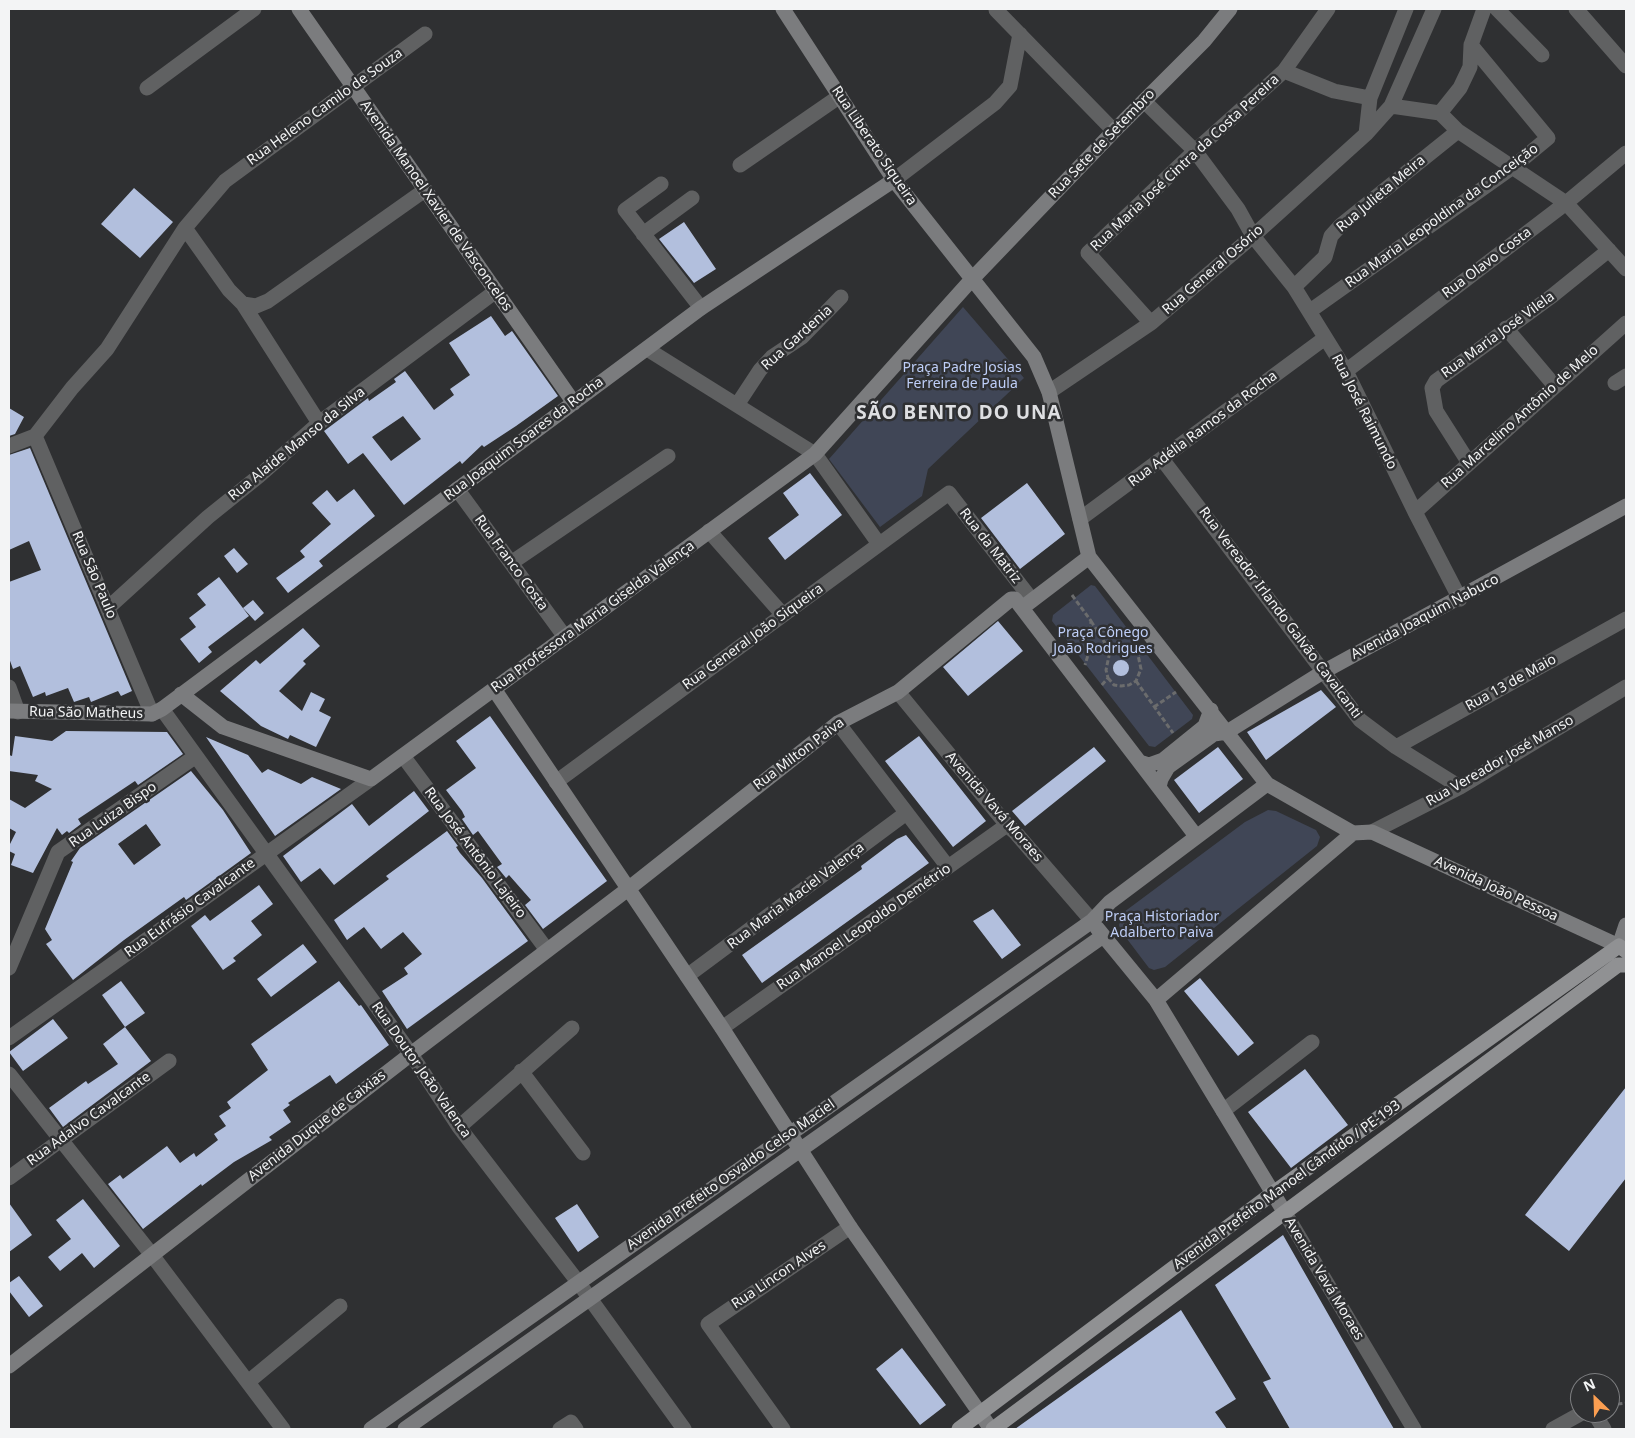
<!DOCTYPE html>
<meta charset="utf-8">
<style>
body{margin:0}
#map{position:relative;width:1635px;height:1438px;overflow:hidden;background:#2f3032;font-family:"Noto Sans",sans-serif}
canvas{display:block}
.frame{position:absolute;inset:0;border:10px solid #f3f4f5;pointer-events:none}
.north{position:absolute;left:1570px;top:1373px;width:50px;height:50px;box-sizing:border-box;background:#2f3032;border:1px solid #7d7e80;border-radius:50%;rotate:336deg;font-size:14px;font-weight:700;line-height:20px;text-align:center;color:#f3f4f5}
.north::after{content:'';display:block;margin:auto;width:18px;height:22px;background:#fb9e51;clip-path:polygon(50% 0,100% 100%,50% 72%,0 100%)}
</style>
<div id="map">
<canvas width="1635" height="1438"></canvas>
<div class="frame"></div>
<div class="north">N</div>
</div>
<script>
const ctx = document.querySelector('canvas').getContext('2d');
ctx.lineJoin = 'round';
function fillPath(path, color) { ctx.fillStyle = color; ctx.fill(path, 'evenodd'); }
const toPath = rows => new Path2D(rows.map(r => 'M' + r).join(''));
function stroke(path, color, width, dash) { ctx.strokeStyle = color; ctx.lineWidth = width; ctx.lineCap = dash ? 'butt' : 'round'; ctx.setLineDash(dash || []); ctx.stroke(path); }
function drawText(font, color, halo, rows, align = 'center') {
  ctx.font = font + ' "Noto Sans",sans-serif'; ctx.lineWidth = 5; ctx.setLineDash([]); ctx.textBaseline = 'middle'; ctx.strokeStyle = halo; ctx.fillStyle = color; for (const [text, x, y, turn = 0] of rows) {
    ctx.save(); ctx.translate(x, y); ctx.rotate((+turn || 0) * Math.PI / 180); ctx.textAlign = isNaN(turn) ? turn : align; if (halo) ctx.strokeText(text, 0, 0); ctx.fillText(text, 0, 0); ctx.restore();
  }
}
const green = toPath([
 [963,307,1024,378,928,469,922,496,880,527,829,459],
 [1091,585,1095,586,1193,715,1192,719,1155,747,1149,746,1052,621,1053,615],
 [1268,810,1276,811,1316,830,1320,837,1317,846,1165,967,1154,970,1149,968,1121,931,1119,925,1124,912,1245,822]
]);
const building = toPath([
 [134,188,173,222,140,258,101,224],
 [684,222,716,269,694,283,659,239],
 [491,316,505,336,512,331,558,396,516,426,484,447,482,445,462,464,460,461,404,505,363,453,348,464,324,431,368,398,369,401,396,382,394,379,405,371,434,410,454,395,450,389,470,375,449,343],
 [403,416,421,439,391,461,372,437],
 [9,408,24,417,15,434,9,436],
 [30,448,132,691,121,696,118,691,91,702,89,697,74,702,68,688,46,696,45,692,33,697,20,666,13,669,9,658,9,582,41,570,29,541,9,550,9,455],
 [810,473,842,515,785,560,768,538,799,515,783,493],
 [1027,483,1065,534,1020,569,981,518],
 [354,489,375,516,319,561,323,566,288,593,276,578,305,557,300,551,331,524,312,503,327,490,337,502],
 [234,548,248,564,237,573,224,556],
 [219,577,249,616,208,647,212,652,199,663,180,639,196,627,189,618,206,605,197,594],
 [253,600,264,613,255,621,243,608],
 [998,621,1023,651,968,696,943,667],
 [303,628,320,646,303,661,306,664,279,691,302,711,311,692,325,699,319,711,331,717,316,747,290,735,288,739,261,726,220,691,256,660,260,664],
 '1113 668a8 8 0 1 1 16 0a8 8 0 1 1-16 0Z',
 [1321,690,1336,707,1266,760,1247,732],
 [490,716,607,881,543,929,525,905,531,900,509,875,506,878,497,867,502,864,478,831,473,835,462,819,465,817,462,811,446,790,476,768,456,741],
 [66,731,167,732,183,754,138,785,135,781,78,819,81,824,69,833,67,831,62,835,57,828,33,873,11,865,15,854,9,851,9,846,16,832,9,828,9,799,25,808,52,789,35,781,38,775,9,771,9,755,12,756,15,736,52,741],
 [919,736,986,821,953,847,885,761],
 [206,737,248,755,262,773,268,769,301,784,312,777,341,789,275,836],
 [1094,747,1106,761,1025,826,1012,811],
 [1218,747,1243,779,1199,813,1174,780],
 [191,771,223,810,251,853,186,900,184,897,124,940,73,980,46,944,52,940,45,929,73,862,71,861,80,848],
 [146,824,161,845,134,865,118,844],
 [414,791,429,811,334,885,320,868,301,882,283,856,352,804,369,826],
 [447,831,458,846,456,847,460,853,482,878,528,941,407,1029,382,991,408,974,404,968,422,954,403,932,381,949,364,927,347,940,334,920,389,879,386,876],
 [906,835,929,863,762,983,742,955,862,869,861,866,897,839],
 [259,885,273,904,251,921,262,935,233,958,236,961,223,970,191,926,205,915,210,921],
 [993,909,1021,945,1002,959,973,921],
 [303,944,317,962,271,997,257,979],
 [1200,978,1254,1043,1238,1056,1184,991],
 [121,981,145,1013,125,1027,102,995],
 [339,981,359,1006,361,1005,389,1045,336,1084,330,1075,288,1103,290,1105,283,1110,291,1122,269,1137,272,1140,234,1162,202,1186,201,1184,143,1229,108,1184,120,1175,123,1179,167,1146,180,1163,194,1153,196,1157,218,1140,214,1134,226,1126,219,1116,231,1108,227,1102,268,1070,251,1044],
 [53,1019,68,1038,23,1071,9,1052],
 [125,1027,151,1061,63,1127,49,1108,86,1081,88,1084,118,1064,103,1044],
 [1305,1069,1348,1125,1291,1168,1248,1112],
 [1626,1087,1626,1178,1569,1251,1525,1215],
 [83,1199,120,1246,94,1268,82,1253,60,1271,48,1257,71,1239,56,1220],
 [9,1203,32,1235,9,1252],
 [577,1204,599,1237,578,1252,555,1218],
 [1283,1235,1384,1412,1394,1429,1290,1429,1263,1382,1271,1379,1215,1285],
 [19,1276,43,1306,29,1317,9,1291,9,1283],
 [1181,1310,1236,1399,1215,1412,1227,1429,1015,1429],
 [902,1348,946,1405,920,1425,876,1369]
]);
const path = toPath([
 [1072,595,1091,621,1088,655,1085,665],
 [1091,621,1110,651,1106,670,1108,678,1101,686],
 [1089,637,1096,630,1104,630,1132,635],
 [1110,651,1122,649,1140,654],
 [1108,678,1114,685,1121,686,1129,685,1136,681,1141,669,1138,655],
 [1136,681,1173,733],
 [1154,707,1176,692],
 [1610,1405,1626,1403]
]);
const street = toPath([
 [1497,9,1542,55],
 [1576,9,1626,66],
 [996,10,1114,131],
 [1284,71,1334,91,1370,98],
 [147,88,254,9],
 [1144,101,1195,151,1238,209,1253,236,1294,287,1346,371,1415,512,1460,599],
 [1391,106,1440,113,1458,131,1566,203,1626,269],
 [1440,113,1460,88,1470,67,1471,45,1484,9],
 [1366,134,1370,98,1406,9],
 [740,165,840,96],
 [894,180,995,103,1010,86,1020,34],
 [661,184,625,210,701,308],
 [185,228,229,290,243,304,256,306,268,301,425,190],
 [643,234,692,198],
 [1294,287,1325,257,1331,236,1341,225,1458,131],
 [243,304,319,423],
 [1310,311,1513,167,1548,138,1471,45],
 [1151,323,1088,253,1195,151,1284,71,1328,9],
 [1506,328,1554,385],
 [647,349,815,454,879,544],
 [1346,371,1566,203,1626,153],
 [1615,383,1626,376],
 [1049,392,1151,323,1253,236,1366,134,1391,106,1434,9],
 [737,405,760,370,772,357,802,337,841,297],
 [35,436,72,388,107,349,185,228,225,181,425,34],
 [35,436,152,714],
 [9,446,35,436],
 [1162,459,1360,720,1396,747,1460,787],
 [1469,463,1436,411,1432,388,1436,381,1552,296,1609,250],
 [457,489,565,637],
 [1415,512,1626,323],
 [1080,519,1325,338],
 [709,531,783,615],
 [511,563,668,456],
 [108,608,208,517,259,476,319,423,496,291],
 [9,687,18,712],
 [898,692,1007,825,1015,832,1092,921],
 [162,709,411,1054,459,1127,578,1282,684,1429],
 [838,723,948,867],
 [1396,747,1626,619],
 [403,756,547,950],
 [556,782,949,493,1032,600],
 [1372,832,1460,787,1626,687],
 [9,968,58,852,196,756],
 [687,976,905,814],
 [722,1028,1007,825],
 [9,1038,371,779],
 [521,1071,583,1153],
 [9,1074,152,1255,283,1429],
 [1223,1111,1312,1042],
 [459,1127,572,1028],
 [9,1178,169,1061],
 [1285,1213,1414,1429],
 [248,1382,340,1306],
 [1594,1413,1604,1429],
 [560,1429,571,1422,576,1429],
 [783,1429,708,1324,850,1227],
 [1553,1429,1582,1413]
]);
const secondary = toPath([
 [299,9,574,403],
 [783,9,894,180,1034,357,1049,392,1089,557,1267,784,1353,833,1372,832,1619,946,1626,925],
 [1022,608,1089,557],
 [494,689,722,1028,850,1227,991,1429],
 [181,694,223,727,371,779,815,454,973,278,1114,131,1204,41,1230,9],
 [9,711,152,714,162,709,701,308,894,180],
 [1140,762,1149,765,1163,760,1205,726,1211,710],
 [1159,787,1161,779,1168,767,1214,734,1227,732,1323,672,1626,506],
 [1097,928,1156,1000,1285,1213],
 [1156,1000,1353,833],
 [9,1366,411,1054,628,889,838,723,898,692,1011,599,1015,599,1196,836],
 [371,1429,1092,921,1110,902,1267,784],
 [405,1429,1103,936]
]);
const primary = toPath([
 [959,1429,1273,1193,1619,946,1626,951],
 [993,1429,1618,965,1626,965]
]);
const streetNames = [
 ["Rua Heleno Camilo de Souza",325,107,-36],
 ["Rua Sete de Setembro",1102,144,-46],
 ["Rua Liberato Siqueira",874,146,56],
 ["Rua Maria José Cintra da Costa Pereira",1185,163,-43],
 ["Rua Julieta Meira",1381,194,-40],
 ["Avenida Manoel Xavier de Vasconcelos",436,206,55],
 ["Rua Maria Leopoldina da Conceição",1442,216,-36],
 ["Rua Olavo Costa",1487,263,-37],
 ["Rua General Osório",1213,270,-41],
 ["Rua Maria José Vilela",1498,335,-36],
 ["Rua Gardenia",797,338,-42],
 ["Rua José Raimundo",1364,412,63],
 ["Rua Marcelino Antônio de Melo",1520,417,-42],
 ["Rua Adélia Ramos da Rocha",1203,429,-37],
 ["Rua Joaquim Soares da Rocha",524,439,-37],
 ["Rua Alaíde Manso da Silva",297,444,-39],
 ["Rua da Matriz",990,546,52],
 ["Rua Franco Costa",511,563,54],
 ["Rua São Paulo",94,575,67],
 ["Rua Vereador Irlando Galvão Cavalcanti",1280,613,53],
 ["Rua Professora Maria Giselda Valença",593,617,-36],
 ["Avenida Joaquim Nabuco",1425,617,-28],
 ["Rua General João Siqueira",753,637,-36],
 ["Rua 13 de Maio",1511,683,-29],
 ["Rua São Matheus",86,713,1],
 ["Rua Milton Paiva",799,754,-37],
 ["Rua Vereador José Manso",1500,761,-30],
 ["Avenida Vavá Moraes",994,807,49],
 ["Rua Luiza Bispo",113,815,-35],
 ["Rua José Antônio Lajeiro",475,853,53],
 ["Avenida João Pessoa",1496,889,25],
 ["Rua Maria Maciel Valença",796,896,-37],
 ["Rua Eufrásio Cavalcante",190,908,-36],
 ["Rua Manoel Leopoldo Demétrio",864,927,-35],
 ["Rua Doutor João Valenca",421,1070,55],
 ["Rua Adalvo Cavalcante",89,1119,-36],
 ["Avenida Duque de Caixias",317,1126,-38],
 ["Avenida Prefeito Osvaldo Celso Maciel",731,1175,-35],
 ["Avenida Prefeito Manoel Cândido / PE-193",1287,1185,-36],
 ["Rua Lincon Alves",779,1275,-34],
 ["Avenida Vavá Moraes",1324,1279,59]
];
const parkNames = [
 ["Praça Padre Josias",962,368],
 ["Ferreira de Paula",962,384],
 ["Praça Cônego",1103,633],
 ["João Rodrigues",1103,649],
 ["Praça Historiador",1162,917],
 ["Adalberto Paiva",1162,933]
];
const districtNames = [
 ["SÃO BENTO DO UNA",959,414]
];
fillPath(green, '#404656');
fillPath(building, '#b2bfdd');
stroke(path, '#6b6c6d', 3, [5, 2.5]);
stroke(street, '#606162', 15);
stroke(secondary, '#7b7c7e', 15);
stroke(primary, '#909193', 15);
drawText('14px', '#f3f4f5', '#2f3032', streetNames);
drawText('14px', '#becef7', '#2f3032', parkNames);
ctx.letterSpacing = '1px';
drawText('bold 19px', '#dedfe2', '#2f3032', districtNames);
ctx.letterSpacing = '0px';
</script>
